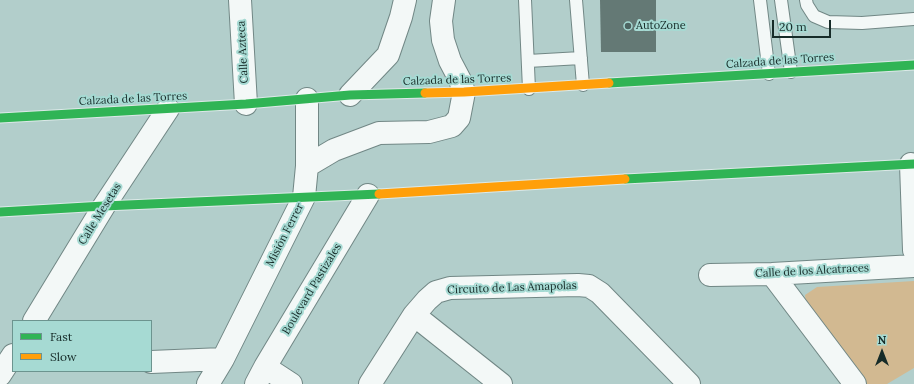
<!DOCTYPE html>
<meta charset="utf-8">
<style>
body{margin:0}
#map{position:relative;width:914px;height:384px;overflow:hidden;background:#b2cecb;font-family:Lora,serif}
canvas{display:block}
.legend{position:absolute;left:12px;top:320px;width:140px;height:52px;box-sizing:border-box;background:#a6dad3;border:1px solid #6c948f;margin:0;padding:5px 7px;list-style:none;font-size:12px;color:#162b28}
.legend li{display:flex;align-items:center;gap:8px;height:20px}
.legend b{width:20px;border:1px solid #6c948f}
.north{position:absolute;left:862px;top:332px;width:40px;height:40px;-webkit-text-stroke:3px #a6dad3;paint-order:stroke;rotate:0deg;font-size:11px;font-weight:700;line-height:16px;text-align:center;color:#162b28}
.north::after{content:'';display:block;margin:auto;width:14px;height:18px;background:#162b28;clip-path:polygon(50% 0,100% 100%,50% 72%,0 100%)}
.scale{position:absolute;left:772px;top:20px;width:59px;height:18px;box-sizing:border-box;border:2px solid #162b28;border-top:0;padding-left:5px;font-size:12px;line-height:14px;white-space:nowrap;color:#162b28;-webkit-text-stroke:3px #a6dad3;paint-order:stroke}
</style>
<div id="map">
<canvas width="914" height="384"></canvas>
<ul class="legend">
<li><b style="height:5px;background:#30b455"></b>Fast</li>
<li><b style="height:5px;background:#ff9f0a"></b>Slow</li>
</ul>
<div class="north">N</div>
<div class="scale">20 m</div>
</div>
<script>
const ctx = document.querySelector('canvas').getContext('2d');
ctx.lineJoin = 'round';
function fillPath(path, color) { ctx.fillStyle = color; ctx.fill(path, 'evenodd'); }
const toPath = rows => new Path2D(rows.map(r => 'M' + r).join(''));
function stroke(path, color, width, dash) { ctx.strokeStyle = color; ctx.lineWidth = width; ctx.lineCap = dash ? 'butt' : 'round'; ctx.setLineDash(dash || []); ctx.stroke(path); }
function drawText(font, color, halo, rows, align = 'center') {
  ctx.font = font + ' Lora,serif'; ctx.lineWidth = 4; ctx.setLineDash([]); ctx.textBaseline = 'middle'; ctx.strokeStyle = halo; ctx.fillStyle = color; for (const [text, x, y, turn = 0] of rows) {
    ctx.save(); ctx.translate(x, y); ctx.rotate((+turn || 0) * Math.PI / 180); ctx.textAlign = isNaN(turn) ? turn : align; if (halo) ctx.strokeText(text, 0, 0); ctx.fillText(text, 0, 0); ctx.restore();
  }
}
const green = toPath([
 [914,281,914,368,887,384,863,384,806,304,805,295,817,287]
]);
const building = toPath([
 [600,0,656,0,656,52,601,52]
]);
const lane = toPath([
 [525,0,529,89],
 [576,0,583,85],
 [760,0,769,74],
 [781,0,791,72],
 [806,0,807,5,814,16,828,22,862,23,914,19],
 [528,61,581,58]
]);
const street = toPath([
 [240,0,246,104],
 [350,95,388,55,401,17,405,0],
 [307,99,307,166],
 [911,164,914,250],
 [772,274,855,384],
 [710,275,772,274,914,266],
 [414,315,501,384],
 [34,321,104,206,168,109],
 [151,362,223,359],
 [265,367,291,384],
 [0,375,13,355],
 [208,384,223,359,304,197,307,166,334,150,379,133,429,132,452,126,459,118,464,92,460,80,450,61,443,40,441,21,444,0],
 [256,384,265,367,368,195],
 [370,384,414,315,427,300,436,292,450,288,578,285,589,286,600,293,689,384]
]);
const fast = toPath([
 [609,83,914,65],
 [0,118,246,104,350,95,425,93],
 [625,179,914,164],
 [0,212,104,206,379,194]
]);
const slow = toPath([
 [425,93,464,92,609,83],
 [379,194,625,179]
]);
const markers = [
 [628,26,4,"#4d6461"]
];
const poiNames = [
 ["AutoZone",636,26]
];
const streetNames = [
 ["Calle Azteca",243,52,-93],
 ["Calzada de las Torres",780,61,-4],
 ["Calzada de las Torres",457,80,-2],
 ["Calzada de las Torres",133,99,-3],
 ["Calle Mesetas",100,214,-58],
 ["Misión Ferrer",285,235,-63],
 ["Calle de los Alcatraces",812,271,-3],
 ["Circuito de Las Amapolas",512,288,-2],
 ["Boulevard Pastizales",312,289,-59]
];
fillPath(green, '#d2b991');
fillPath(building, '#647975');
stroke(lane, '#718785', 14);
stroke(street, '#718785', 24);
stroke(fast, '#dce9e8', 11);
stroke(slow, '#dce9e8', 11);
stroke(lane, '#f3f8f7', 12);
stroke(street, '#f3f8f7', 22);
stroke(fast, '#30b455', 9);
stroke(slow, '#ff9f0a', 9);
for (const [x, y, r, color] of markers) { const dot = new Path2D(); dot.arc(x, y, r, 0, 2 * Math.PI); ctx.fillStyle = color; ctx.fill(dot); stroke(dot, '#a6dad3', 1.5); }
drawText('11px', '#162b28', '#a6dad3', poiNames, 'left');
drawText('11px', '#162b28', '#a6dad3', streetNames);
</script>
